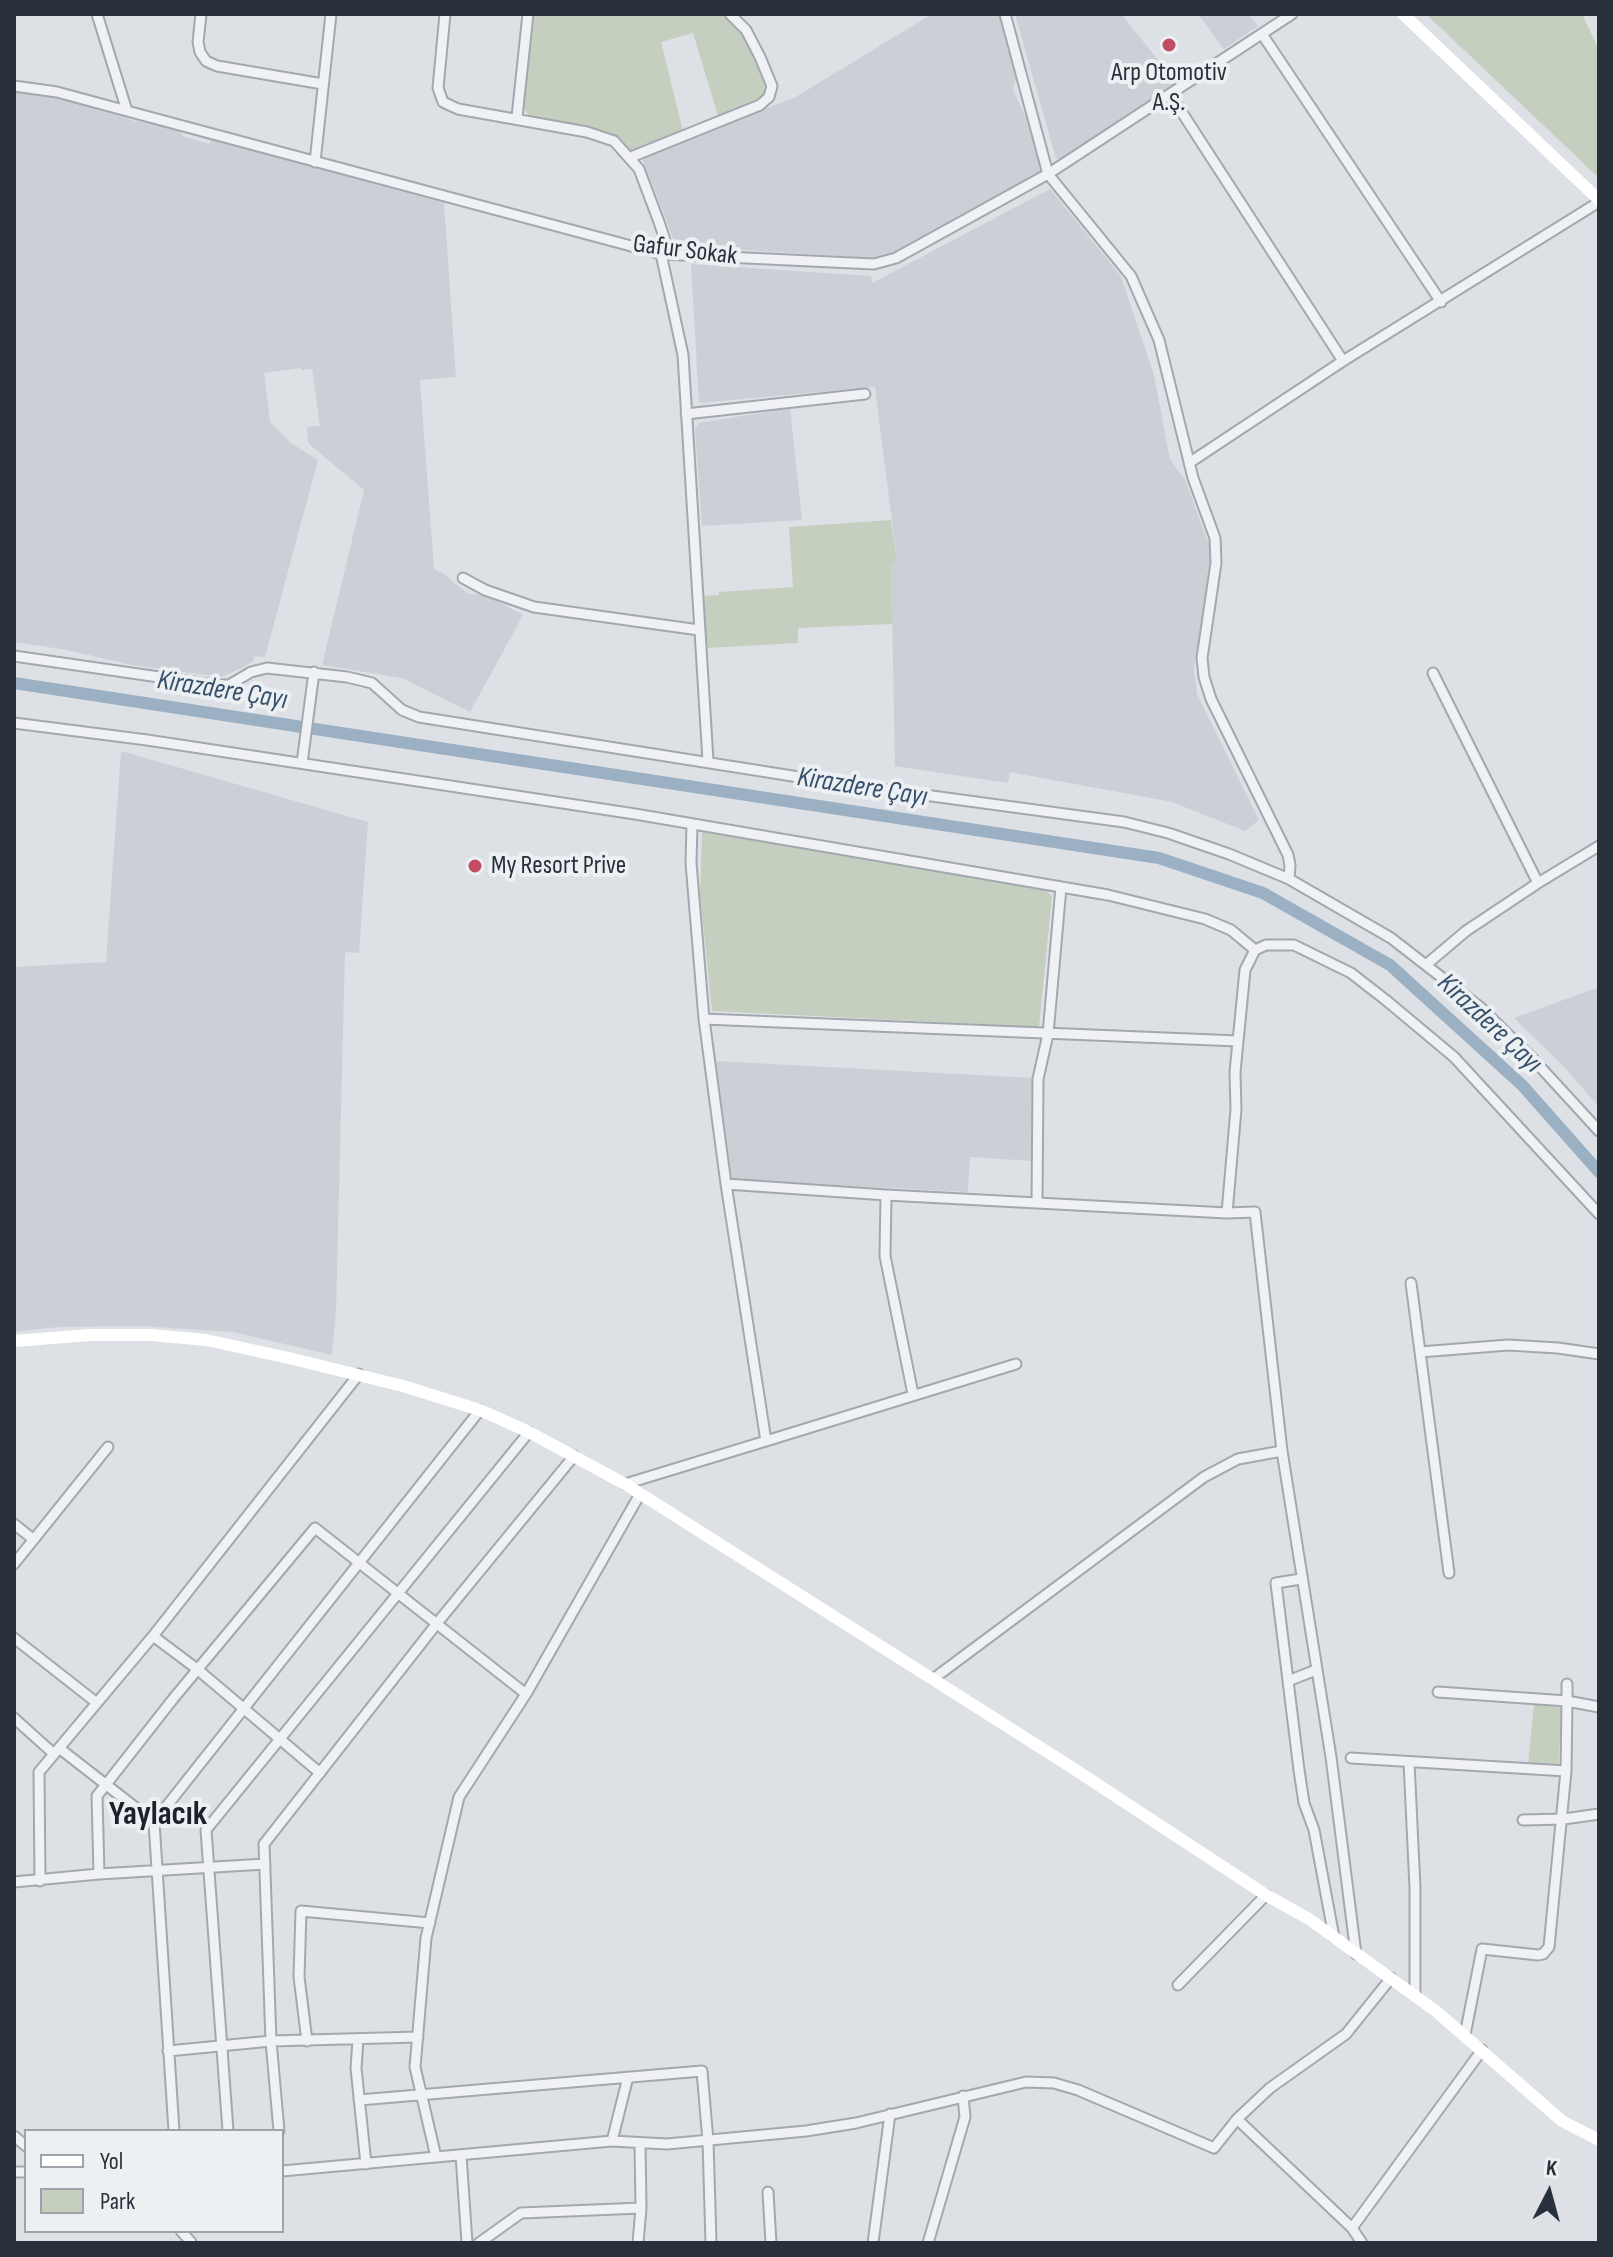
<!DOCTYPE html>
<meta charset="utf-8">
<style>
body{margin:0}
#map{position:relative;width:1613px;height:2257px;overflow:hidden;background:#dde1e6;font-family:"Sofia Sans Condensed",sans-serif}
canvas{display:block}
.frame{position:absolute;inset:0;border:16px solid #28303b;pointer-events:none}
.legend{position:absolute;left:24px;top:2129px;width:260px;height:104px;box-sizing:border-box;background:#ecf0f3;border:2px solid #9ea3a9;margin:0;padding:10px 14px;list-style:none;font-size:24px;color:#28303b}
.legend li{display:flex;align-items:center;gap:16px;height:40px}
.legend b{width:40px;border:2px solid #9ea3a9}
.north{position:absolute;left:1509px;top:2153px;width:80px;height:80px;-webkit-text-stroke:6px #ecf0f3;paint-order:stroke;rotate:6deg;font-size:22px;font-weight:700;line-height:32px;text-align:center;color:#28303b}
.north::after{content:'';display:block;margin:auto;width:28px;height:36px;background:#28303b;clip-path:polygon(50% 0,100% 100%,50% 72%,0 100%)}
</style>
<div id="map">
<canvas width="1613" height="2257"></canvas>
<div class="frame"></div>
<ul class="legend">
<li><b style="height:10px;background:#fff"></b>Yol</li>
<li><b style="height:22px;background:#c4cfbf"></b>Park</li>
</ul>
<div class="north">K</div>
</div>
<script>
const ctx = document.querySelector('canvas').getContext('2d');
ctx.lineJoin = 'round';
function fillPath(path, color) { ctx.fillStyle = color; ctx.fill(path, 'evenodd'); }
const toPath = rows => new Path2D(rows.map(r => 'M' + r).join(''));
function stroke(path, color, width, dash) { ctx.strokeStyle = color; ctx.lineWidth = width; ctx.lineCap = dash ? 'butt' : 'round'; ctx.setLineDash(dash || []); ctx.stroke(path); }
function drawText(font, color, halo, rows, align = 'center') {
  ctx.font = font + ' "Sofia Sans Condensed",sans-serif'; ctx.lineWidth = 8; ctx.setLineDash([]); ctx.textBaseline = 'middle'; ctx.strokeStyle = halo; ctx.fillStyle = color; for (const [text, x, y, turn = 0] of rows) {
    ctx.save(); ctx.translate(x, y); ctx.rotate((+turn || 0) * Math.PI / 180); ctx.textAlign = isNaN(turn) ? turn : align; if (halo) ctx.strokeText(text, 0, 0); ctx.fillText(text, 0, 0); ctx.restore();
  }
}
const built = toPath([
 [932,14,999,14,1016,78,1013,90,1027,120,1041,172,1036,178,896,255,873,258,676,246,641,155,794,98],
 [1015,14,1121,14,1176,82,1062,159,1056,159],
 [1198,14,1248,14,1258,26,1224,49],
 [14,91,47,94,135,121,169,127,178,130,183,136,209,144,211,139,444,203,456,377,420,380,434,569,444,574,468,594,486,595,523,615,470,712,402,678,322,665,364,490,308,443,307,427,320,426,312,369,301,370,301,368,264,373,270,422,291,443,318,460,265,657,255,656,253,661,242,668,221,677,132,665,67,650,14,642],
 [1050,189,1121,276,1154,375,1170,459,1186,482,1209,545,1210,561,1194,669,1197,694,1259,820,1245,831,1172,802,1010,772,1008,783,895,766,891,563,897,561,875,387,699,403,691,264,871,276,872,283],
 [790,408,802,520,702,526,695,428,699,423],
 [121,751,368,822,359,953,345,952,336,1310,332,1355,233,1332,140,1326,58,1327,14,1332,14,967,106,962],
 [1599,987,1599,1107,1567,1070,1514,1018],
 [716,1061,1033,1078,1032,1161,970,1157,968,1192,732,1180]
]);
const green = toPath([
 [532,14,725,14,736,23,750,41,769,79,765,100,719,119,693,33,661,42,683,131,631,151,605,131,530,117,524,109,524,91],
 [1426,14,1582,14,1599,50,1599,178],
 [891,520,897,562,891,564,892,624,798,628,798,643,706,648,704,596,719,595,719,592,793,587,789,527],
 [702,832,1043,888,1052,896,1039,1027,712,1011,700,894],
 [1534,1704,1562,1708,1558,1767,1528,1766]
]);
const river = toPath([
 [14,683,1159,858,1263,893,1390,965,1522,1085,1599,1172]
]);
const minor = toPath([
 [97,14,127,111,661,254,874,264,896,258,1048,174,1292,14],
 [201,14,198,42,200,52,206,61,217,66,323,84],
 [445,14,438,88,443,102,458,109,587,132,614,141,639,169,659,222,666,243,661,254,683,355,708,761],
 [1005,14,1048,174,1131,276,1159,340,1193,478,1215,538,1216,563,1202,658,1204,677,1211,699,1288,855,1290,865,1289,879],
 [1262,34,1441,302],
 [14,86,57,92,127,111],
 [1170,94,1343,361],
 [517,117,528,14],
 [631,157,760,105,769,97,772,86,760,57,746,30,730,14],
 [315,162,331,14],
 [686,414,865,394],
 [1189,463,1343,361,1599,202],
 [463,578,485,590,534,607,699,630],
 [14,656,214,685,229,685,251,672,267,668,347,677,372,683,402,710,419,717,843,784,1124,822,1168,833,1229,854,1289,879,1391,938,1481,1008,1533,1059,1599,1131],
 [1433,673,1538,883],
 [14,723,147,740,635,814,1108,895,1205,919,1231,930,1255,950,1245,970,1235,1072,1236,1109,1227,1213],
 [302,763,314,672],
 [1255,950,1266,945,1294,945,1351,973,1387,1001,1454,1057,1599,1214],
 [1427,964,1466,931,1538,883,1599,846],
 [704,1019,1238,1041],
 [726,1184,886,1195,1227,1213,1255,1212,1282,1451,1331,1757,1356,1954],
 [886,1195,885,1256,913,1394],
 [1037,1203,1038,1079,1048,1034,1061,887],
 [1411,1283,1420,1352,1508,1345,1558,1348,1599,1354],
 [1420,1352,1449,1573],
 [766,1441,1016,1364],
 [625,1484,766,1441,726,1184,704,1019,691,863,692,825],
 [14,1524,33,1539],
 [14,1564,108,1447],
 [1301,1579,1276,1583,1299,1770,1304,1803,1314,1830,1334,1937],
 [153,1636,197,1669,320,1773],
 [14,1638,97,1703],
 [933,1679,1204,1477,1238,1459,1282,1451],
 [1288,1681,1316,1670],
 [1438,1692,1567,1701,1567,1684],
 [14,1718,54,1754],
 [59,1748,154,1822],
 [1351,1758,1566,1771,1549,1947,1543,1954,1538,1955,1482,1949,1465,2035],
 [1409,1762,1415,1888,1415,1995],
 [1566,1771,1567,1701,1599,1707],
 [1523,1820,1564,1819,1599,1814],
 [99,1874,97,1796,173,1699,315,1528,526,1694],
 [40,1881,39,1772,153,1636,359,1374],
 [14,1882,99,1874,265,1864],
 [1178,1985,1266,1895],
 [358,2040,356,2068,366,2164],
 [307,2041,299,1977,301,1911,430,1923],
 [168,2051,271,2041,418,2037],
 [359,2100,702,2071,708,2141,711,2243],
 [1237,2119,1352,2228,1362,2243],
 [174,2131,154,1822,480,1410],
 [228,2131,206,1830,529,1432],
 [279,2131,271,2041,264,1844,438,1622,574,1456],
 [14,2136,26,2146],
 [612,2141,628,2077],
 [461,2155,467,2243],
 [436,2157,415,2067,426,1938,459,1797,526,1694,640,1494],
 [282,2171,612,2141,667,2144,806,2131,856,2123,1026,2082,1054,2083,1078,2090,1214,2148,1237,2119,1270,2088,1346,2034,1391,1978],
 [14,2172,26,2172],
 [768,2192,771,2243],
 [1352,2228,1482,2050],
 [181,2231,191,2242],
 [479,2243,521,2213,641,2208,640,2144],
 [638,2243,641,2208],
 [873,2243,890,2114],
 [928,2243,965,2117,963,2096]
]);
const secondary = toPath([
 [1403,14,1599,200],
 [14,1341,90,1335,151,1335,206,1340,289,1358,403,1386,480,1410,529,1432,625,1484,1068,1765,1266,1895,1309,1919,1437,2012,1562,2121,1599,2140]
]);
const markers = [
 [1169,45,8,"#c14c63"],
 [475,866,8,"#c14c63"]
];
const poiNames = [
 ["Arp Otomotiv",1169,73],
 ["A.Ş.",1169,103],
 ["My Resort Prive",491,866,"left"]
];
const streetNames = [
 ["Gafur Sokak",685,251,7]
];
const waterNames = [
 ["Kirazdere Çayı",222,691,9],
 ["Kirazdere Çayı",862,788,9],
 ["Kirazdere Çayı",1489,1024,43]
];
const districtNames = [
 ["Yaylacık",158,1815]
];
fillPath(built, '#cbd0d7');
fillPath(green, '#c4cfbf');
stroke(river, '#9bb0c3', 12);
stroke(minor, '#a3a8af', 13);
stroke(minor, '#eff1f4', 9);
stroke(secondary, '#fff', 12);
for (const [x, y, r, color] of markers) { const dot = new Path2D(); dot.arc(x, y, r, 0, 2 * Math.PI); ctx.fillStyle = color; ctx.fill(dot); stroke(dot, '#ecf0f3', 3); }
drawText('26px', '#28303b', '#ecf0f3', poiNames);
drawText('26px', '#28303b', '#ecf0f3', streetNames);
drawText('italic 28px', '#36506b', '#ecf0f3', waterNames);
drawText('bold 34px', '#1a212b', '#ecf0f3', districtNames);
</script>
